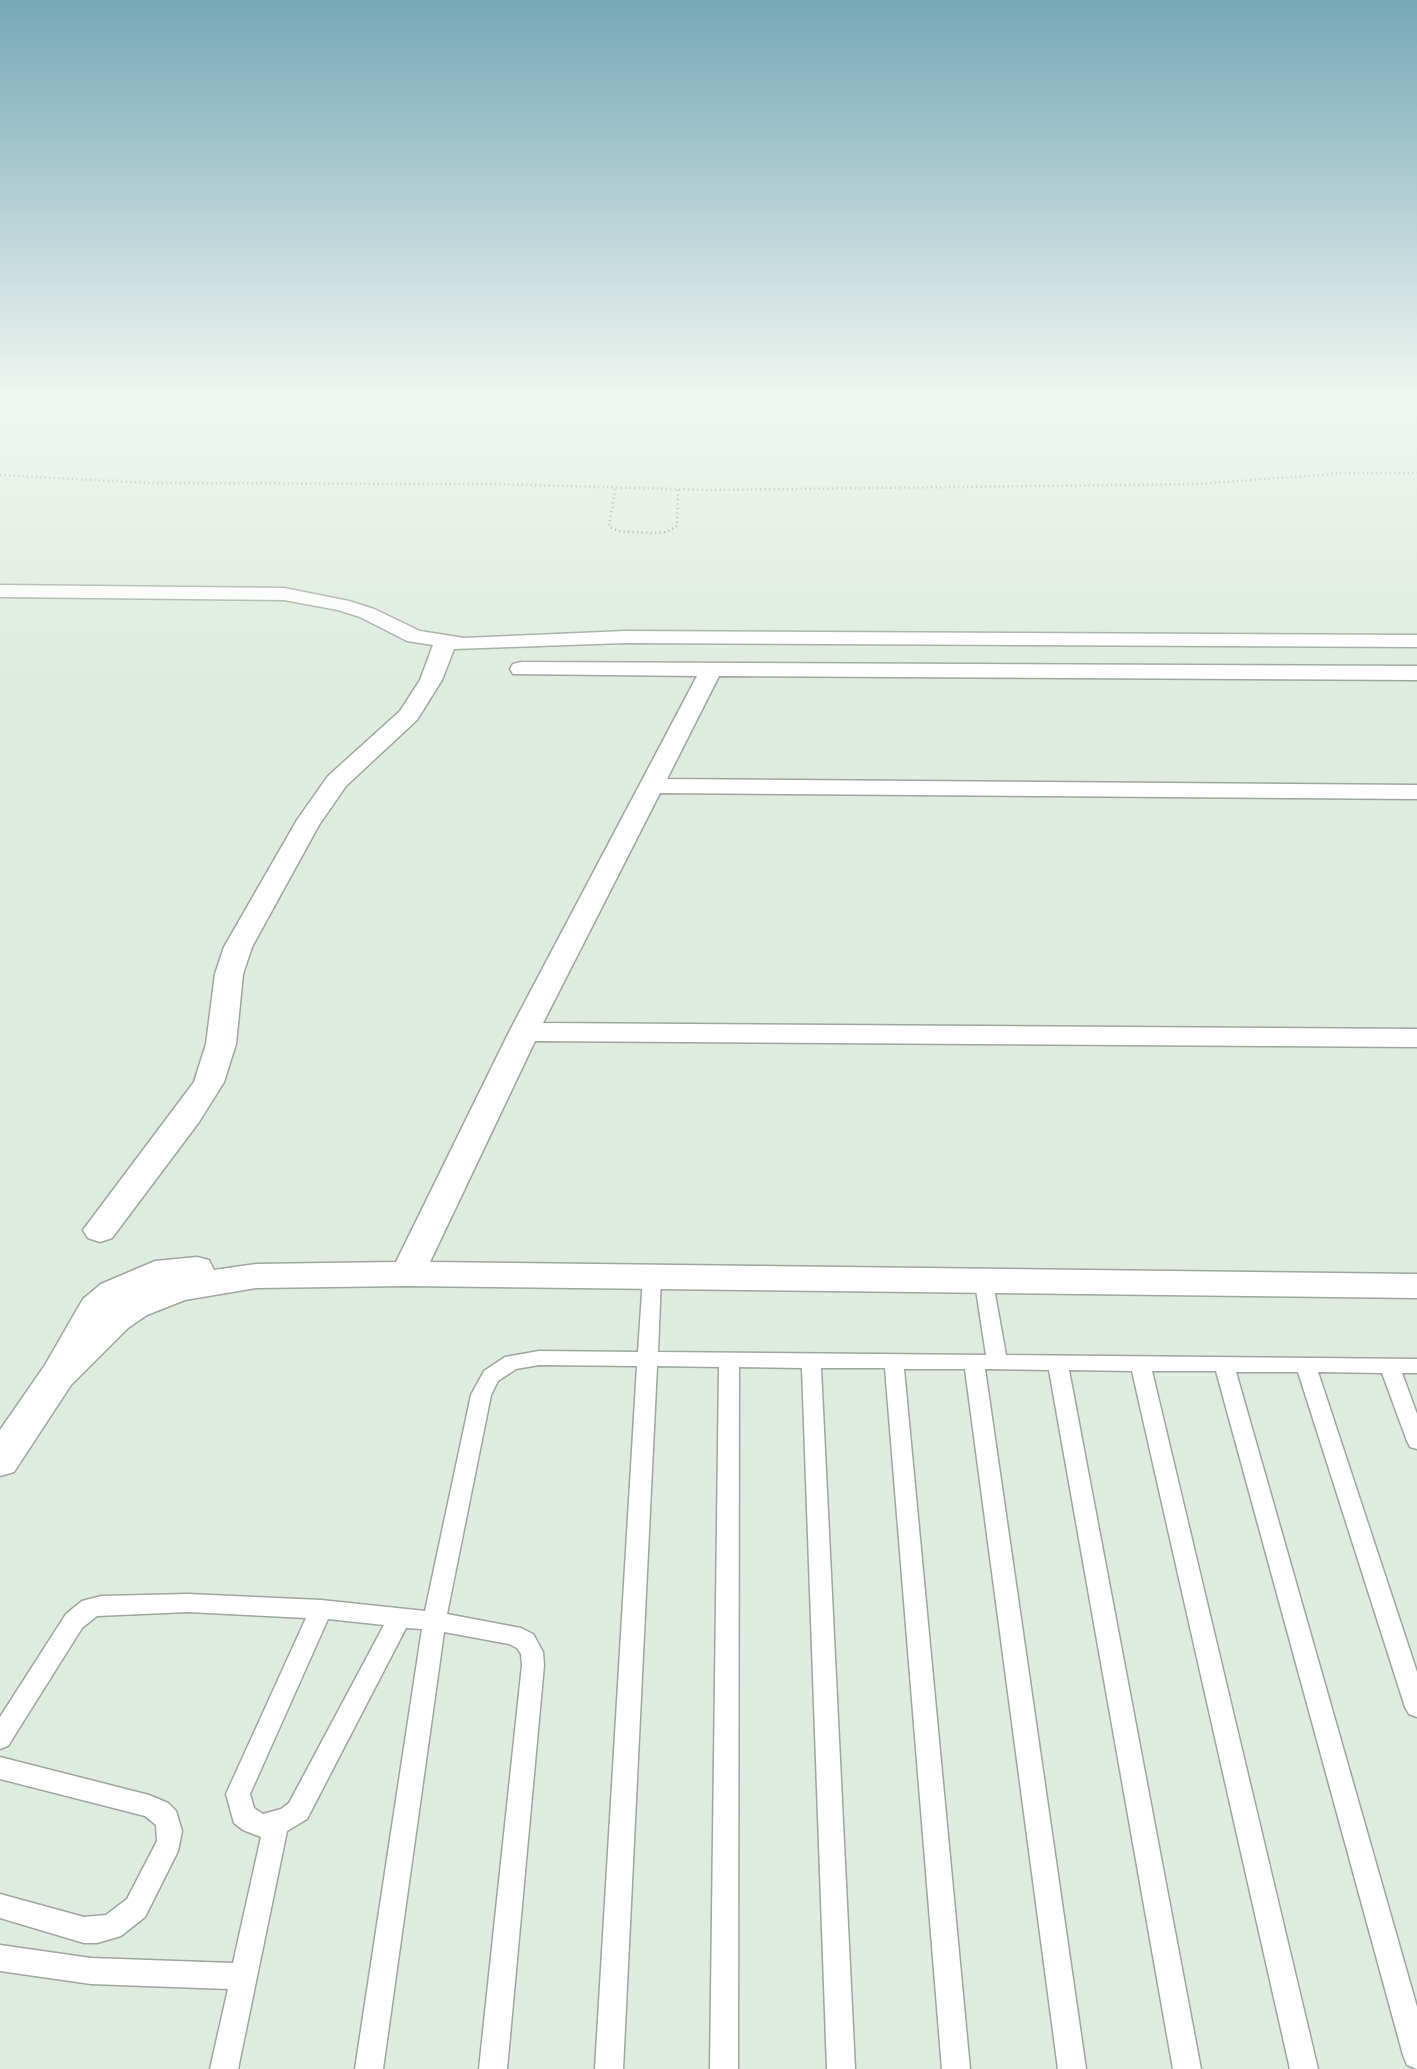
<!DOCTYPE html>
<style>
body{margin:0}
canvas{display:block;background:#deebde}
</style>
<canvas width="1417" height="2069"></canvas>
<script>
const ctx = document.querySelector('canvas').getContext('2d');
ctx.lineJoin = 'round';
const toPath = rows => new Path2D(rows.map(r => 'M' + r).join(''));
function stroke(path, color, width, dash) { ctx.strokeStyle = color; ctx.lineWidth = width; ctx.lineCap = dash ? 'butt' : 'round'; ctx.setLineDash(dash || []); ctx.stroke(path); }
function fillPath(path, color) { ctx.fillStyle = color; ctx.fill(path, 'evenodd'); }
const path = toPath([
 [0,475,149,483,494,484,708,490,1199,484,1346,473,1417,473],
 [615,489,609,527,618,531,650,533,667,532,677,526,678,490]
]);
const lane = toPath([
 [652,1271,659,1273,661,1278,658,1352,986,1355,975,1283,977,1278,984,1276,991,1278,993,1283,1006,1355,1417,1359,1417,1373,1402,1373,1417,1414,1417,1449,1410,1447,1407,1441,1382,1373,1318,1372,1417,1672,1417,1717,1409,1714,1405,1707,1298,1372,1236,1372,1417,2007,1417,2069,1407,2065,1403,2055,1216,1371,1152,1371,1318,2069,1290,2069,1132,1371,1069,1370,1201,2069,1173,2069,1049,1370,985,1369,1086,2069,1058,2069,965,1369,904,1369,970,2069,942,2069,885,1368,821,1368,855,2069,827,2069,802,1368,739,1367,738,2069,710,2069,719,1367,657,1366,623,2069,595,2069,637,1366,539,1365,516,1369,498,1381,491,1395,447,1614,521,1628,533,1634,543,1652,544,1665,507,2069,479,2069,522,1665,521,1654,517,1648,509,1644,444,1632,383,2069,355,2069,422,1629,406,1628,307,1819,287,1831,238,2069,210,2069,228,1989,91,1984,0,1971,0,1945,91,1958,233,1963,261,1837,243,1830,234,1823,226,1794,306,1618,188,1612,97,1616,82,1628,8,1746,0,1749,0,1717,66,1614,82,1601,101,1596,188,1594,321,1600,425,1611,471,1395,484,1371,505,1357,539,1351,638,1352,643,1278,645,1273,652,1271],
 [328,1619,384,1625,289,1803,281,1809,263,1814,254,1808,250,1794,328,1619],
 [0,1757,149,1795,168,1803,176,1811,182,1831,178,1851,145,1917,121,1936,97,1943,84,1943,0,1918,0,1894,84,1917,106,1915,127,1899,157,1841,156,1825,145,1816,0,1779,0,1757]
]);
const street = toPath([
 [0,585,284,588,349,601,374,609,420,631,464,638,625,631,1417,635,1417,647,625,643,454,649,442,680,417,720,346,786,319,825,252,947,243,974,236,1044,224,1082,199,1122,112,1238,100,1242,88,1238,83,1230,194,1082,206,1044,215,974,224,947,297,820,328,776,400,711,420,680,433,645,407,641,360,617,338,610,284,600,0,597,0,585],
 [521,662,1417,666,1417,680,719,676,667,779,1417,785,1417,799,660,793,543,1023,1417,1029,1417,1047,535,1041,430,1262,1417,1274,1417,1298,407,1286,256,1288,185,1300,147,1315,128,1328,71,1385,14,1472,0,1476,0,1430,45,1365,83,1299,101,1284,155,1261,197,1257,209,1260,214,1270,256,1264,396,1262,509,1032,697,676,513,674,510,669,513,664,521,662]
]);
stroke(lane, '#9ca89c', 3);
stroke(street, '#9ca89c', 3);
stroke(path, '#737b73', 2.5, [1, 3.5]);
fillPath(lane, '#fff');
fillPath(street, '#fff');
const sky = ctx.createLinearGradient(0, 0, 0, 683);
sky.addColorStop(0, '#76a8b7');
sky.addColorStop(0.58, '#f0f6f0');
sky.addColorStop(1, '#f0f6f000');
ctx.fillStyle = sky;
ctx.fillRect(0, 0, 1417, 683);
</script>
